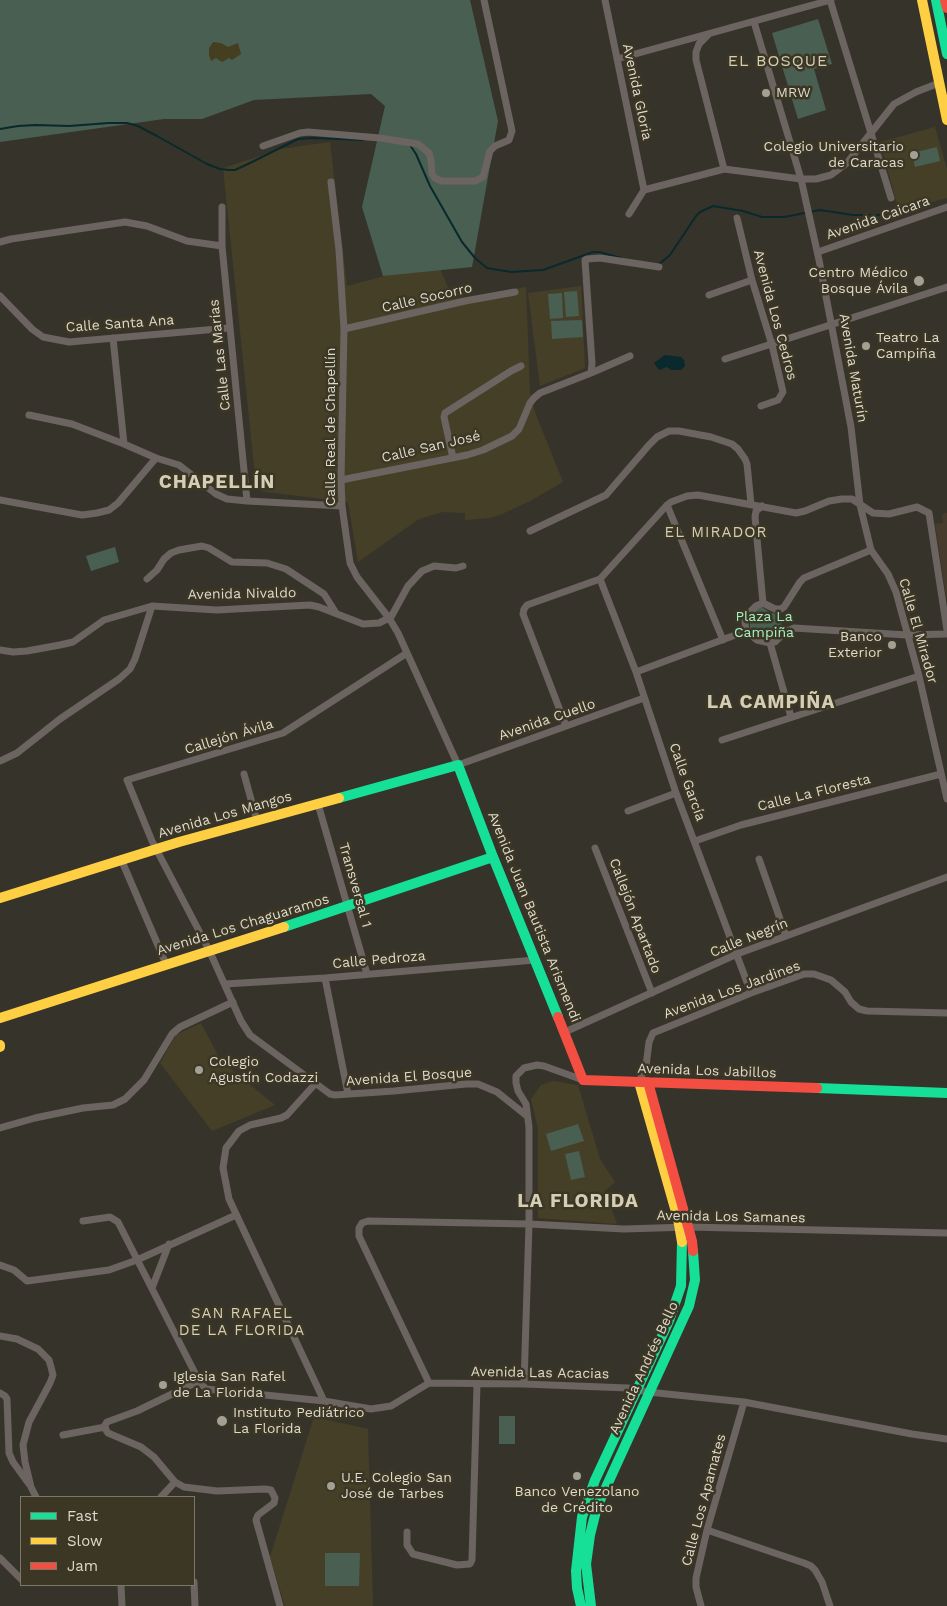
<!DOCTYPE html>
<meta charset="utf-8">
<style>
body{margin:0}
#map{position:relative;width:947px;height:1606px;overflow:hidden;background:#36342a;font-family:"Work Sans",sans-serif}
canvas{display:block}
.legend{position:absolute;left:20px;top:1496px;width:175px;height:90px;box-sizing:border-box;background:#3c3724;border:1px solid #7c7868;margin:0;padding:6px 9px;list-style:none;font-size:15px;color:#dddace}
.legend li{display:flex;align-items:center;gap:10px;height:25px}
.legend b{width:25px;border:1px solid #7c7868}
</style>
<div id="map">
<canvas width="947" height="1606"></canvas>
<ul class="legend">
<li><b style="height:6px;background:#16e098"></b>Fast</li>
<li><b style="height:6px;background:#ffcf43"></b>Slow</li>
<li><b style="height:6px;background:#f24e42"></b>Jam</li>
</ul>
</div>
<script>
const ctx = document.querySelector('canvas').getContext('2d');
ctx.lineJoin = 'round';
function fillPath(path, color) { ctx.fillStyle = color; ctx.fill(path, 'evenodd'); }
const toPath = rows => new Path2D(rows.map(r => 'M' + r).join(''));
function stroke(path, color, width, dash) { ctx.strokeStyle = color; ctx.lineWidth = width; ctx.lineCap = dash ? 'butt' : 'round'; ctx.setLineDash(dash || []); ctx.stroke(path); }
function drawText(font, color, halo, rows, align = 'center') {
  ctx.font = font + ' "Work Sans",sans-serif'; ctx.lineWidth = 5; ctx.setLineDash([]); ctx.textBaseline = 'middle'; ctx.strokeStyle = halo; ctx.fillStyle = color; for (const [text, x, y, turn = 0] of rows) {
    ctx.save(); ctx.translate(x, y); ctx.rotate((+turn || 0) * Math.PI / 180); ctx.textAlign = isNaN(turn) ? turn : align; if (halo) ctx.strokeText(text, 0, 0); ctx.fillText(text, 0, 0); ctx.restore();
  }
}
const built = toPath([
 [935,127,947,169,947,198,899,211,880,142],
 [330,142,347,286,437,262,453,299,526,287,530,394,536,415,563,482,530,501,500,515,489,518,465,520,465,513,443,512,419,519,358,562,348,502,266,492,261,491,256,485,223,168,281,149],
 [581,286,585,368,540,386,528,293],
 [201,1023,221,1061,275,1105,212,1131,160,1063,176,1035],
 [553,1081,578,1085,600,1159,615,1182,605,1191,617,1224,538,1218,538,1129,531,1099,541,1085],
 [314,1417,368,1429,373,1606,285,1606,270,1557]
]);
const industrial = toPath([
 [947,513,947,602,935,524,943,523,942,514]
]);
const green = toPath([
 [0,0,470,0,498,121,472,267,383,276,362,207,385,106,371,94,254,100,202,119,164,119,0,142],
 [818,19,832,64,814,69,826,110,798,119,772,33],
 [937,147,940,161,915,167,912,153],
 [577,291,579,316,566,317,564,292],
 [562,293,563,318,550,319,548,294],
 [582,320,583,337,552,339,551,321],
 [115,547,119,562,91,571,86,556],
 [762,607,771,613,779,614,782,621,780,632,771,639,761,639,752,633,750,628,750,617,757,609],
 [578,1124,584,1141,551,1151,546,1134],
 [579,1151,585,1177,571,1180,565,1154],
 [499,1416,515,1416,515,1444,499,1444],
 [325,1553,360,1553,359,1586,325,1586]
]);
const sand = toPath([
 [213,42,221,43,228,47,238,43,241,54,232,60,229,58,222,62,216,58,211,61,209,55,209,48]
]);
const water = toPath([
 [665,355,681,357,684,360,685,366,681,370,671,370,667,367,659,370,654,363]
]);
const stream = toPath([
 [0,129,18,126,36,125,69,126,109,123,127,123,138,126,157,136,207,164,220,169,229,170,235,170,248,164,298,139,313,138,363,140],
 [410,145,416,154,430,186,462,242,475,258,487,268,511,272,543,270,593,252,599,252,621,258],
 [659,264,670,255,696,216,700,212,713,206,743,211,762,217,784,217,820,210,853,215,885,215]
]);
const street = toPath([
 [605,0,644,190],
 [830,0,891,198],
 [754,22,801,179,819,260,851,427,860,505,871,550,888,574,896,592,919,676,947,799],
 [708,35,699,44,696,52,696,60,724,169],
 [617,59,831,0],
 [263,146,300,133,308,132,380,138,418,144,429,153,431,160,432,174,435,178,441,181,475,181,483,177,490,151,495,146,509,140,512,131,484,0],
 [331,182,339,250,344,329,341,480,342,506,350,563,357,577,389,618,398,633,458,765,644,698],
 [222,207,222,246,247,501],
 [629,214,644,190,724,169,801,179,816,179,831,175,847,163,894,104,916,92,939,83],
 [737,218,752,280,772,345,783,392,778,400,761,406],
 [0,242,11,239,125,222,147,226,187,241,222,246],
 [818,252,947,207],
 [709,295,752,280],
 [0,296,32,329,43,337,69,342,229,328],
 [344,329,465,301,515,292],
 [113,338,124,444],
 [725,359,947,287],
 [591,373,630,356],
 [29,415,72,424,124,444,156,458,179,465,216,494,227,499,247,501,342,506],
 [453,458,444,417,445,413,511,371,521,366],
 [341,480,467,455,483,450,512,436,519,429,530,403,534,398,540,393,591,373,592,363,585,260,587,259,600,258,659,267],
 [0,500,82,515,97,513,109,510,118,503,156,458],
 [667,505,723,640],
 [762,506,756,511,755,517,763,603],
 [530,531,606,495,649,445,657,437,669,431,679,431,711,437,732,444,738,449,745,459,747,464,751,504],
 [147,579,157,570,164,559,171,553,179,550,202,546,209,548,232,562,267,563,286,569,324,594,336,613],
 [600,579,636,672,676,793,751,993],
 [746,631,745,622,746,616,756,606,763,603,775,609,781,609,784,607,800,582,804,578,871,550],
 [770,643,791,717],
 [0,650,13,652,27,651,60,645,73,642,104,620,152,606,217,610,310,605,319,607,363,624,379,623,391,617,408,586,422,571,434,566,456,568,463,566],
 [407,653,283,733,127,780,152,841,209,950,241,1021,250,1035,330,1094,335,1095,394,1091,466,1084,478,1084,497,1092,527,1116],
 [636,672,746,631,757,640,770,643,775,642,785,632,794,628,907,635,947,634],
 [566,726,523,614,524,609,527,605,600,579,667,505,671,502,687,496,698,495,796,513,805,511,829,501,842,499,852,499,873,513,889,514,917,507,929,513,947,630],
 [722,740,919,676],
 [0,761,17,753,60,719,119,679,130,669,135,659,152,606],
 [244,774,257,821],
 [318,804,367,974],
 [628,811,676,793],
 [695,841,741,825,941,774],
 [595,848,652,993],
 [121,859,166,964],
 [759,859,786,936],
 [325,978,348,1094],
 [225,984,325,978,535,960],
 [565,1032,737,954,947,877],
 [639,1082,646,1066,649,1042,653,1033,751,993,804,974,814,974,831,980,845,992,851,1002,859,1009,867,1011,947,1013],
 [315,1084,287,1115,281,1118,250,1125,239,1131,226,1148,223,1168,229,1199,324,1401],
 [0,1128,35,1118,83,1108,113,1105,125,1099,144,1080,172,1034,180,1027,233,1002],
 [83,1221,110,1217,118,1222,199,1381,206,1389,324,1401,371,1409,391,1406,429,1383,524,1384,628,1388,648,1392,744,1402,912,1434,947,1439],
 [0,1265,14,1270,27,1281,109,1270,137,1260,236,1215],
 [152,1288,169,1244],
 [0,1336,17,1339,38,1349,49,1360,51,1367,53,1375,50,1383,29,1422,23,1445,25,1462,31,1487,36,1497],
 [199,1381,137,1411,107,1422,105,1425,106,1430,108,1433,141,1447,154,1457,175,1482,184,1487,217,1491,265,1489,271,1490,275,1498,274,1503,258,1515,256,1520,280,1606],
 [429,1383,359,1236,359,1228,362,1223,368,1221,529,1224,624,1229,689,1227,947,1233],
 [524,1384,529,1224,529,1127,526,1104,518,1091,516,1083,516,1076,524,1068,537,1065,544,1066,583,1080],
 [0,1393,5,1396,7,1399,9,1453,13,1462,29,1484],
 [63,1435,105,1427],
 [161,1497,175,1482],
 [707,1530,804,1563,811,1566,815,1570,822,1582,830,1606],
 [407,1532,407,1545,413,1554,457,1565,470,1564,472,1560,477,1384],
 [0,1558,21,1579],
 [194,1582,195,1606],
 [121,1585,122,1606],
 [701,1606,696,1587,696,1578,707,1530,744,1402]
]);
const fast = toPath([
 [936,0,947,54],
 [339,798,458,765,493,857,558,1017],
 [284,927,493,857],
 [817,1088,947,1093],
 [581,1606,577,1588,576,1571,582,1517,595,1480,669,1321,681,1286,682,1242],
 [591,1606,586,1564,590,1535,597,1507,689,1306,695,1280,693,1251]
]);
const slow = toPath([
 [922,0,947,120],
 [0,898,179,842,339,798],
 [0,1018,284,927],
 [0,1045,0,1047],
 [639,1082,678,1219,682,1242]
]);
const jam = toPath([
 [945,0,947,8],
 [558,1017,583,1080,817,1088],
 [648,1082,692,1241,693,1251]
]);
const markers = [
 [766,93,5,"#a3a095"],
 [914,155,5,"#a3a095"],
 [919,281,6,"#a3a095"],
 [866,346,5,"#a3a095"],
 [892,645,5,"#a3a095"],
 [199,1070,5,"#a3a095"],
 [163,1385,5,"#a3a095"],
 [222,1421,6,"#a3a095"],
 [577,1476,5,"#a3a095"],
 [331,1486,5,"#a3a095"]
];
const streetNames = [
 ["Avenida Gloria",637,92,78],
 ["Avenida Caicara",878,218,-19],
 ["Calle Socorro",427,298,-13],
 ["Avenida Los Cedros",775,315,75],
 ["Calle Santa Ana",120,324,-4],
 ["Calle Las Marías",220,355,-96],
 ["Avenida Maturín",853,368,80],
 ["Calle Real de Chapellín",331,427,-90],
 ["Calle San José",431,447,-13],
 ["Avenida Nivaldo",242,594,-1],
 ["Calle El Mirador",918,631,74],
 ["Avenida Cuello",547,720,-19],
 ["Callejón Ávila",229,737,-17],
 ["Calle García",687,782,70],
 ["Calle La Floresta",814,793,-14],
 ["Avenida Los Mangos",225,815,-16],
 ["Transversal 1",355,885,74],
 ["Callejón Apartado",635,916,69],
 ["Avenida Juan Bautista Arismendi",534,917,68],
 ["Avenida Los Chaguaramos",243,925,-17],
 ["Calle Negrín",749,938,-22],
 ["Calle Pedroza",379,960,-5],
 ["Avenida Los Jardines",732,990,-20],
 ["Avenida Los Jabillos",707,1071,2],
 ["Avenida El Bosque",409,1077,-4],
 ["Avenida Los Samanes",731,1217,1],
 ["Avenida Andrés Bello",644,1368,-65],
 ["Avenida Las Acacias",540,1373,1],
 ["Calle Los Apamates",704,1500,-75]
];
const poiNames = [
 ["MRW",776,93],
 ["Colegio Universitario",904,147,"right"],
 ["de Caracas",904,163,"right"],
 ["Centro Médico",908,273,"right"],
 ["Bosque Ávila",908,289,"right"],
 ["Teatro La",876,338],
 ["Campiña",876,354],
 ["Banco",882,637,"right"],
 ["Exterior",882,653,"right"],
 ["Colegio",209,1062],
 ["Agustín Codazzi",209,1078],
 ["Iglesia San Rafel",173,1377],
 ["de La Florida",173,1393],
 ["Instituto Pediátrico",233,1413],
 ["La Florida",233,1429],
 ["U.E. Colegio San",341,1478],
 ["José de Tarbes",341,1494],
 ["Banco Venezolano",577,1492,"center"],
 ["de Crédito",577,1508,"center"]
];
const parkNames = [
 ["Plaza La",764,617],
 ["Campiña",764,633]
];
const neighbourhoodNames = [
 ["EL MIRADOR",716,533],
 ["SAN RAFAEL",242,1314],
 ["DE LA FLORIDA",242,1331]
];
const quarterNames = [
 ["EL BOSQUE",778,61]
];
const districtNames = [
 ["CHAPELLÍN",217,482],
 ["LA CAMPIÑA",771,702],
 ["LA FLORIDA",578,1201]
];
fillPath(built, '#463f27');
fillPath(industrial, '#473b2d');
fillPath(green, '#485f51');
fillPath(sand, '#453e20');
fillPath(water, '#09292d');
stroke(stream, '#09292d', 2);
stroke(street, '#6b6460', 7);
stroke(fast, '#16e098', 10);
stroke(slow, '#ffcf43', 10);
stroke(jam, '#f24e42', 10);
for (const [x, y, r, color] of markers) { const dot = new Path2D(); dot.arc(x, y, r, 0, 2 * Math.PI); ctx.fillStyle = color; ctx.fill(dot); stroke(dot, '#3c3724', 2); }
drawText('14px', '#dddace', '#3c3724', streetNames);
drawText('14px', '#dddace', '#3c3724', poiNames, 'left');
drawText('14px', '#a2f1c8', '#3c3724', parkNames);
ctx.letterSpacing = '1px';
drawText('15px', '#d4ceb7', '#3c3724', neighbourhoodNames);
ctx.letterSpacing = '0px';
ctx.letterSpacing = '1px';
drawText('16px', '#d4ceb7', '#3c3724', quarterNames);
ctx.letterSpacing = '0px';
ctx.letterSpacing = '1px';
drawText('bold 19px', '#d4ceb7', '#3c3724', districtNames);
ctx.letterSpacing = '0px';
</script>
